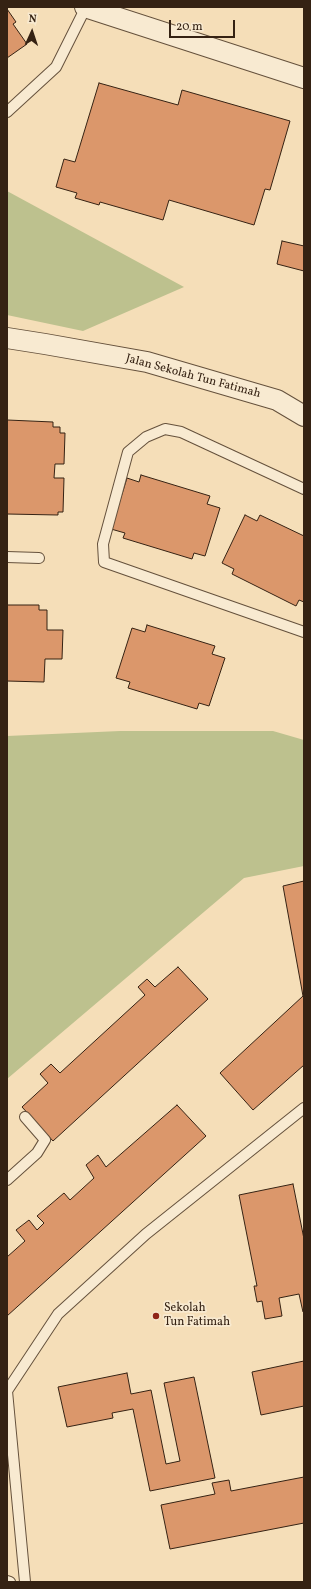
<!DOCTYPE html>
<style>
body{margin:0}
#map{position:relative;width:311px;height:1589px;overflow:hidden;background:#f5deb8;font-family:Vollkorn,serif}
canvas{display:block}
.frame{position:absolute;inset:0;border:8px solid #352213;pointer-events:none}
.north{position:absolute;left:12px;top:12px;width:40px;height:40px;-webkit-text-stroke:3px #f8ead1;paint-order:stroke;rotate:3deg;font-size:11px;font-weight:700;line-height:16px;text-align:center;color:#352213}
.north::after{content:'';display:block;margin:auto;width:14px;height:18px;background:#352213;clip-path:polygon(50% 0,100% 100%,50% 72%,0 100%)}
.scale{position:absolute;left:169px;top:20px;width:66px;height:18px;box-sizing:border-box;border:2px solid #352213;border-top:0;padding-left:5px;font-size:12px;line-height:14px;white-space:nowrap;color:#352213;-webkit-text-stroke:3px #f8ead1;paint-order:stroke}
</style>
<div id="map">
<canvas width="311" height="1589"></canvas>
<div class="frame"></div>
<div class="north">N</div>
<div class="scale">20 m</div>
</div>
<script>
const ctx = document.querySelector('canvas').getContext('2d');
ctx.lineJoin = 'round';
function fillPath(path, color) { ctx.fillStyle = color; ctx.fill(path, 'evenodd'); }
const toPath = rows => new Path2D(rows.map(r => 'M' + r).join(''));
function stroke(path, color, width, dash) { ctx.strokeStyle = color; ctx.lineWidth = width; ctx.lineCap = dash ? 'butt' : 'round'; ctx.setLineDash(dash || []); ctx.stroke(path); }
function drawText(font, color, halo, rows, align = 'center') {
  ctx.font = font + ' Vollkorn,serif'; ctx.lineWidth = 3.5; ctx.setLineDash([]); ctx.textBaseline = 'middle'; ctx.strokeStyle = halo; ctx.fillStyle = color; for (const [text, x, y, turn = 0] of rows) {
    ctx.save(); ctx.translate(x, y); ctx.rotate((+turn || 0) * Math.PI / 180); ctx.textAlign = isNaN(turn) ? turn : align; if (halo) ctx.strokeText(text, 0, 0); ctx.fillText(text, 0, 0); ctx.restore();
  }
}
const green = toPath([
 [7,191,184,287,83,331,7,315],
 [120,731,273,731,304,740,304,866,244,878,7,1079,7,736]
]);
const building = toPath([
 [7,9,16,22,13,24,27,44,7,58,7,9],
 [99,83,178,105,182,90,290,121,270,190,265,189,254,225,169,200,163,220,100,202,99,205,75,198,77,193,56,187,64,159,75,162,99,83],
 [282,241,304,246,304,271,277,264,282,241],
 [7,420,53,422,53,427,60,427,60,433,65,433,64,464,55,464,54,478,64,478,63,512,58,512,58,515,7,514,7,420],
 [141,475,210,496,207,504,220,508,205,556,194,553,192,559,123,538,125,533,111,529,127,478,139,482,141,475],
 [245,515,257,521,260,515,304,536,304,602,299,600,296,606,232,574,234,569,222,563,245,515],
 [7,605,39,605,39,610,47,610,47,630,63,630,62,659,45,659,44,682,7,681,7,605],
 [147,625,215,646,212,654,225,658,209,706,199,703,197,709,128,688,130,682,116,678,132,628,145,632,147,625],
 [304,881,304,1065,253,1110,220,1073,303,996,283,886,304,881],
 [178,967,208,999,53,1141,22,1107,48,1083,40,1074,51,1064,60,1073,145,995,138,987,147,979,155,987,178,967],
 [177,1105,206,1136,7,1316,7,1257,25,1241,16,1230,29,1220,37,1230,44,1223,37,1216,64,1193,70,1200,94,1178,86,1165,98,1155,106,1167,177,1105],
 [293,1184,304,1239,304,1312,303,1312,299,1294,279,1298,282,1316,265,1319,262,1301,257,1302,254,1286,257,1286,239,1195,293,1184],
 [304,1361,304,1406,261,1415,252,1372,304,1361],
 [127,1373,131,1394,151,1390,166,1464,180,1461,164,1383,194,1377,215,1478,150,1491,133,1409,112,1413,113,1418,67,1427,58,1387,127,1373],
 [304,1477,304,1523,170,1549,161,1505,215,1494,212,1483,229,1480,231,1491,304,1477]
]);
const lane = toPath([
 [7,112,56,67,86,7],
 [304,489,181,432,165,429,146,437,128,452,103,544,104,562,304,632],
 [7,557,39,558],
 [7,1180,37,1153,45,1140,25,1117],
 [7,1581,10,1582],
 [25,1582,7,1391,58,1314,146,1234,304,1108]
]);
const street = toPath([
 [85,7,304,78],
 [7,338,45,344,147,362,277,400,304,416]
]);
const markers = [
 [156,1316,4,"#8f2418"]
];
const streetNames = [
 ["Jalan Sekolah Tun Fatimah",193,377,15]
];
const poiNames = [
 ["Sekolah",164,1309],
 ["Tun Fatimah",164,1323]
];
fillPath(green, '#bdc18e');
fillPath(building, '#db976b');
stroke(building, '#352213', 1);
stroke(lane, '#65513c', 12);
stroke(street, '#65513c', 22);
stroke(lane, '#f8ead1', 10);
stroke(street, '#f8ead1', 20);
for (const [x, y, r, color] of markers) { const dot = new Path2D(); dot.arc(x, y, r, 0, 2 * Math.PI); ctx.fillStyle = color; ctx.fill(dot); stroke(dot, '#f8ead1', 1.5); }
drawText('12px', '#352213', '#f8ead1', streetNames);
drawText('12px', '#352213', '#f8ead1', poiNames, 'left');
</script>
